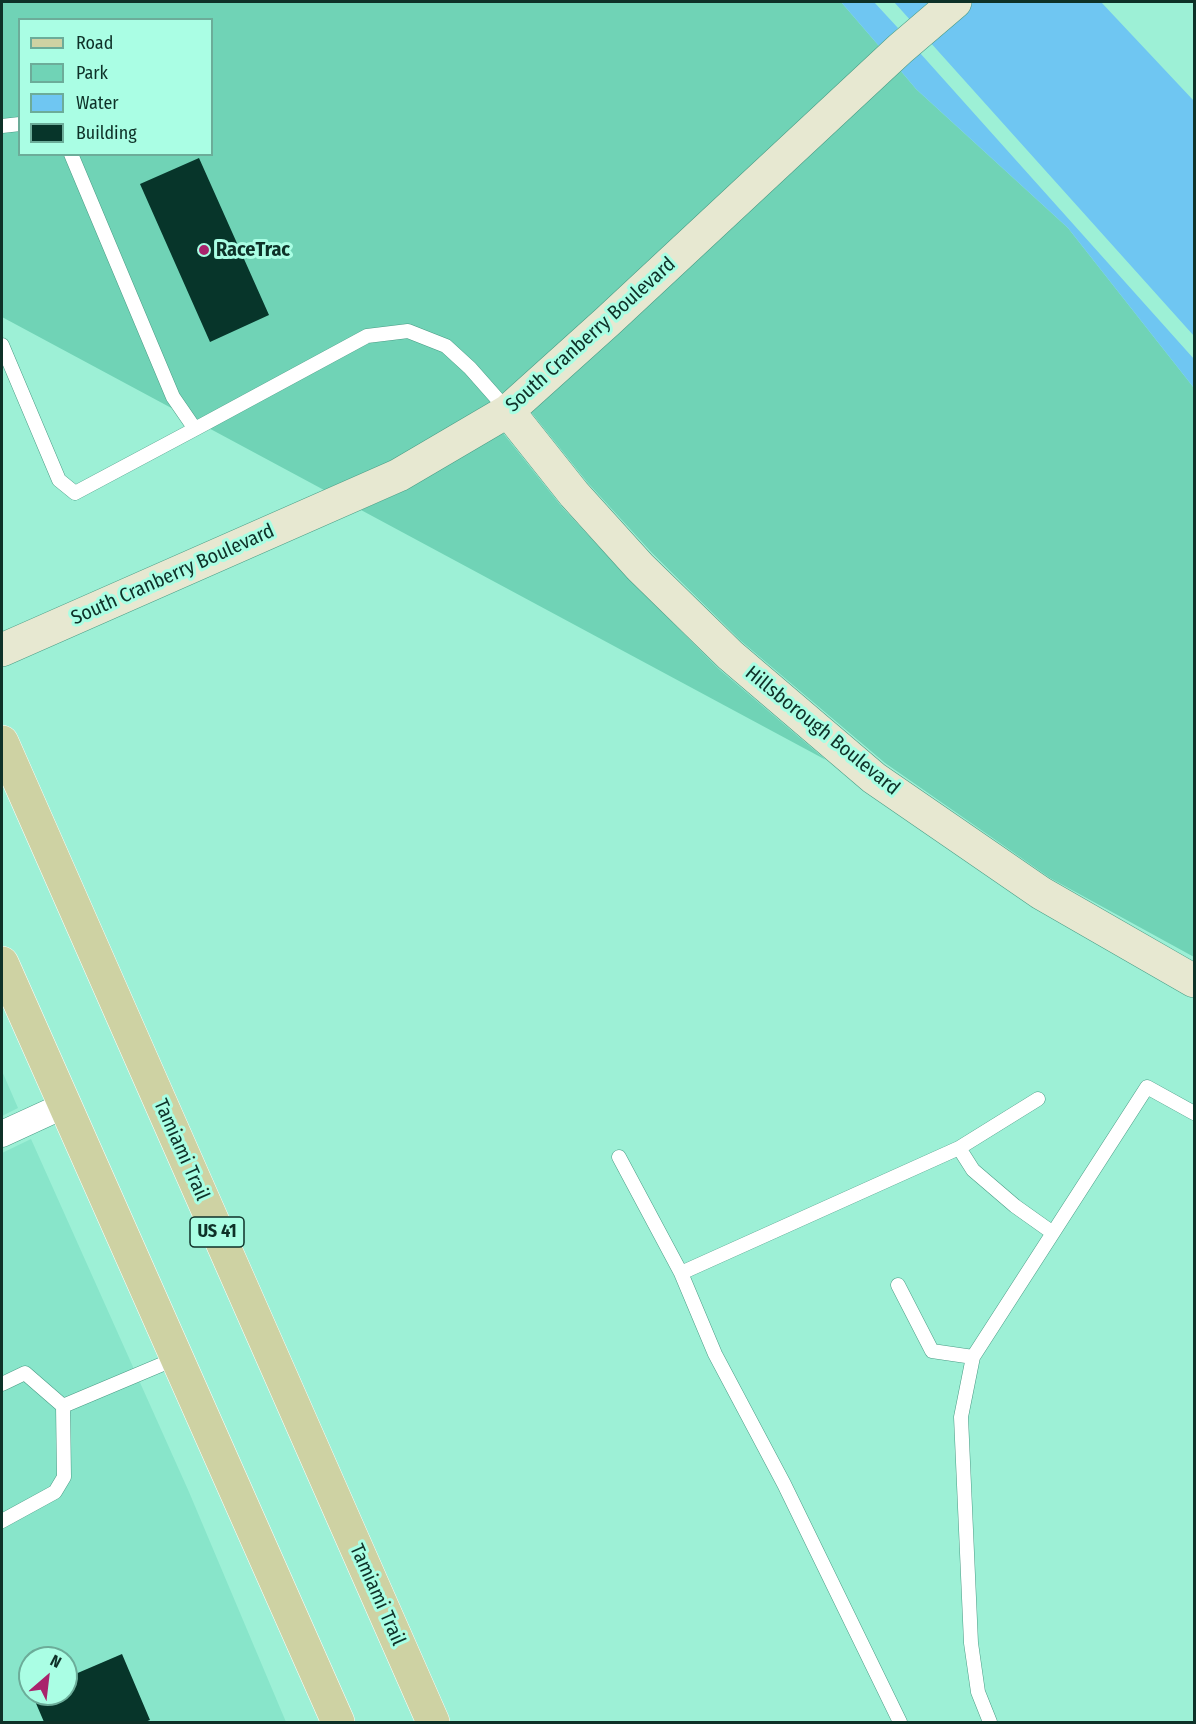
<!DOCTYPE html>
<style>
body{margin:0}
#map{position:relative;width:1196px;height:1724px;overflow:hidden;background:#9df0d6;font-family:"Fira Sans Condensed",sans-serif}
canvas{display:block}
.frame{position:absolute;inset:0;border:3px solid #0e3128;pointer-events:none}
.legend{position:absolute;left:18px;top:18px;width:195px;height:138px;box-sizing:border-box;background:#aafee4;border:2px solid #6cac99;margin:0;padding:8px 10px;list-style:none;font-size:18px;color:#0e3128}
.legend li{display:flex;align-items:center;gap:12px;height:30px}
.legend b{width:30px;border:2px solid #6cac99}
.north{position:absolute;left:18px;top:1646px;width:60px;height:60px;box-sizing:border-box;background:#aafee4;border:2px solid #6cac99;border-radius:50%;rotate:28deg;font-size:16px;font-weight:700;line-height:24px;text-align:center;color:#0e3128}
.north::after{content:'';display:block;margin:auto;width:21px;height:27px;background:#a9236c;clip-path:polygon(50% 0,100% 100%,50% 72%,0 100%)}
</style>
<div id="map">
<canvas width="1196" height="1724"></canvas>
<div class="frame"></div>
<ul class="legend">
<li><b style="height:8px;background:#ced2a3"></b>Road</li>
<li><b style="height:16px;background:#70d3b6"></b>Park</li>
<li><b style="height:16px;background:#6fc6f2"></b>Water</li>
<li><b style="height:16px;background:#07352a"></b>Building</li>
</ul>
<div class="north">N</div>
</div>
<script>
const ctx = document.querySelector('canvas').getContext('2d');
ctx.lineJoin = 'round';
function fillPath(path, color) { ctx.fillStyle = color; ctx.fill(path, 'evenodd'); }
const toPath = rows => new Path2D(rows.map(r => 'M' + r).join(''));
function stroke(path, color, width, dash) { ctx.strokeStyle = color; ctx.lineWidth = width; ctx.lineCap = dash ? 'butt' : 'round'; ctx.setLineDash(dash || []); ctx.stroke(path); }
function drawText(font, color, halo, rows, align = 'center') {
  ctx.font = font + ' "Fira Sans Condensed",sans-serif'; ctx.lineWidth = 6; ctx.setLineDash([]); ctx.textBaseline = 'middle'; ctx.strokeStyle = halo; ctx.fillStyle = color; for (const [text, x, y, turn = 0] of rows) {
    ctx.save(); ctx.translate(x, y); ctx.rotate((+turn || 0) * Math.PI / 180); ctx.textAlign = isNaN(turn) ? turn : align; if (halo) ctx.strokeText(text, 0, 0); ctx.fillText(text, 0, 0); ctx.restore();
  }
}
const built = toPath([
 [2,1071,18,1108,2,1116],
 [31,1139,189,1492,286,1722,2,1722,2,1153],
 [30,1658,66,1658,66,1694,30,1694]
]);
const green = toPath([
 [2,2,841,2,879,46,598,309,499,397,393,460,324,490,2,317],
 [20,20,212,20,212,154,20,154],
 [900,70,916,89,1068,228,1194,388,1194,957,1050,878,885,763,741,641,652,553,587,482,531,412],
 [503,433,562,507,629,579,719,669,826,760,361,510,406,490]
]);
const water = toPath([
 [841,2,874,2,898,28,879,46],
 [894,2,1101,2,1194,101,1194,336],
 [920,53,1194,359,1194,388,1068,228,916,89,900,70]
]);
const building = toPath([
 [199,158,269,315,210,342,140,184],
 [122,1654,150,1720,145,1722,44,1722,32,1694,66,1694,66,1678]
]);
const lane = toPath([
 [2,126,20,124],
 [71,154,173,397,195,429,367,336,408,331,446,346,470,368,508,411],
 [2,345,59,480,75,493,195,429],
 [1038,1099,959,1148,973,1170,1015,1206,1053,1233],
 [619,1157,681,1273],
 [898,1285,932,1351,973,1357],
 [2,1384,25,1373,63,1406],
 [2,1521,55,1492,64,1477,63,1406,177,1358],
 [900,1722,784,1484,715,1354,681,1273,959,1148],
 [990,1722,978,1692,971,1643,961,1417,973,1357,1147,1087,1194,1113]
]);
const street = toPath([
 [2,1134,65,1105]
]);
const secondary = toPath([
 [508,411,574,494,640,567,730,655,874,778,1041,893,1194,981],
 [2,650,399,475,508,411,608,321,900,49,955,2]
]);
const primary = toPath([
 [2,742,433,1722],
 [2,963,338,1722]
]);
const markers = [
 [204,250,6,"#a9236c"]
];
const shields = [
 [217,1232,54]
];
const shieldNames = [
 ["US 41",217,1232]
];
const poiNames = [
 ["RaceTrac",216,250]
];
const streetNames = [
 ["South Cranberry Boulevard",591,335,-42],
 ["South Cranberry Boulevard",173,575,-24],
 ["Hillsborough Boulevard",822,731,39],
 ["Tamiami Trail",181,1150,66],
 ["Tamiami Trail",377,1595,66]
];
fillPath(built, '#88e5ca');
fillPath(green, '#70d3b6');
fillPath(water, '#6fc6f2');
fillPath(building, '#07352a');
stroke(lane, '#499c85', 15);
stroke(street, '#499c85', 27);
stroke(secondary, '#499c85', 34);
stroke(primary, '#fff', 34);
stroke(lane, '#fff', 14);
stroke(street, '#fff', 26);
stroke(secondary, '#e7e8d1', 33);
stroke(primary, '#ced2a3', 33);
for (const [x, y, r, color] of markers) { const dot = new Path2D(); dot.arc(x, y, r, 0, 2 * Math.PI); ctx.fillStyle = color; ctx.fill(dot); stroke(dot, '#aafee4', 2); }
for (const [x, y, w] of shields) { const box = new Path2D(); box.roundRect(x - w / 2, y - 15, w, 30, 4.5); ctx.fillStyle = '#aafee4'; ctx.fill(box); stroke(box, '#0e3128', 1.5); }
drawText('bold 18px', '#0e3128', null, shieldNames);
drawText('bold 20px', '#0e3128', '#aafee4', poiNames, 'left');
drawText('20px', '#0e3128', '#aafee4', streetNames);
</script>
